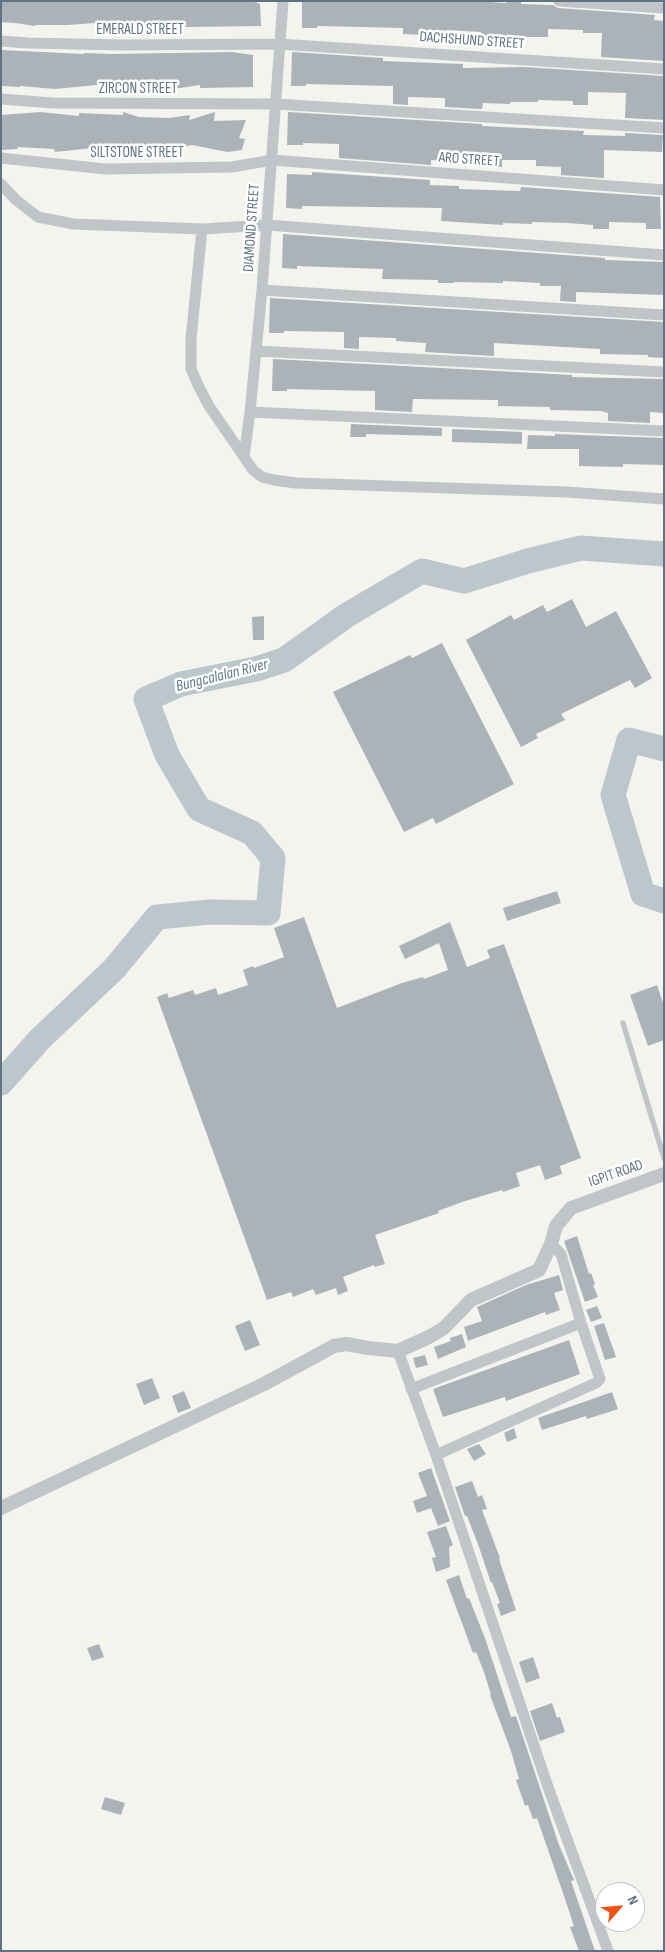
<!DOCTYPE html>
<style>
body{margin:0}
#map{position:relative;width:665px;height:1952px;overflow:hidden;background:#f4f4ef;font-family:"Sofia Sans Condensed",sans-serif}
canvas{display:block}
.frame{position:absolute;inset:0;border:2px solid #617283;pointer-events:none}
.north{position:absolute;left:595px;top:1882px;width:50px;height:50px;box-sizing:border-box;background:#fff;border:1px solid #c0c7cd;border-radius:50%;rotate:63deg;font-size:14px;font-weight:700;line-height:20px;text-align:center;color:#617283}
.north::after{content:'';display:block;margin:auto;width:18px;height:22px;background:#ef5414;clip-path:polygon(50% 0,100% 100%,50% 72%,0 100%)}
</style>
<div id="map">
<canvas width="665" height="1952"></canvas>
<div class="frame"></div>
<div class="north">N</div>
</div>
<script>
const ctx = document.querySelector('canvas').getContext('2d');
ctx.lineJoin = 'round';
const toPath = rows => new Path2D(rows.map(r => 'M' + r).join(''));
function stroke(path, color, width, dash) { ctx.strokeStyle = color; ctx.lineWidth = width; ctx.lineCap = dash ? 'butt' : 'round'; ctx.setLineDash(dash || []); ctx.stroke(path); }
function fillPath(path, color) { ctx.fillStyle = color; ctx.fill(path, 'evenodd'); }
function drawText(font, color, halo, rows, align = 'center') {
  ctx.font = font + ' "Sofia Sans Condensed",sans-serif'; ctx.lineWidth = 5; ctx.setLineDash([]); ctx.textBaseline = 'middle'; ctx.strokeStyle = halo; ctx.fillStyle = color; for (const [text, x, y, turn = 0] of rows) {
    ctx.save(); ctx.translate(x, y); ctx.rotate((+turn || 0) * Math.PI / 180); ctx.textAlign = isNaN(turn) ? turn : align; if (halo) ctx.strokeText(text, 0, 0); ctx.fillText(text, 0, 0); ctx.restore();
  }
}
const river = toPath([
 [664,749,629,740,613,795,643,894,664,901],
 [1,1083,39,1040,114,969,157,917,210,912,268,913,273,858,252,833,199,809,167,755,146,699,181,684,256,669,284,660,347,615,422,571,464,581,528,561,581,548,664,554]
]);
const building = toPath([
 [1,1,253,1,260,4,261,26,188,27,152,23,152,28,95,23,67,25,35,25,35,26,15,23,1,22],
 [302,1,473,1,506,3,506,1,521,1,521,4,553,5,558,8,655,15,654,20,664,21,664,61,601,57,602,33,583,33,583,30,548,29,548,37,497,37,496,39,481,39,481,32,446,30,446,36,403,34,403,28,317,26,317,28,302,28],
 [1,50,84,54,84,53,112,54,232,52,253,55,253,87,200,88,200,85,173,89,172,87,143,87,143,84,116,87,117,83,55,89,20,86,20,87,1,86],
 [292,52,383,58,383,61,463,64,463,68,524,67,664,76,664,120,625,118,626,93,588,92,588,105,573,105,573,101,538,100,538,102,510,102,510,104,483,103,482,109,445,107,445,98,408,97,408,105,393,104,393,86,306,84,306,86,291,86],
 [40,112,79,116,79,113,123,115,123,112,139,117,169,118,190,115,189,120,215,112,214,121,246,120,239,138,245,139,242,150,227,152,192,145,168,150,168,146,121,150,121,145,55,152,54,149,17,147,18,149,1,150,1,115],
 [288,112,482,124,482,126,584,131,583,135,625,136,625,133,663,135,662,152,604,150,604,178,561,175,561,167,536,166,536,160,502,160,502,167,487,167,487,160,460,159,460,161,431,160,431,165,339,158,339,144,303,143,303,145,287,145],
 [312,172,430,180,430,185,459,186,459,189,520,191,521,187,660,197,661,229,646,229,646,223,609,222,609,229,593,229,593,225,568,223,532,222,532,224,503,223,503,225,441,221,442,208,302,206,302,209,286,208,287,174,312,175],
 [283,234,605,258,605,260,664,262,664,295,576,292,576,302,560,301,561,286,540,286,540,283,503,281,503,283,454,282,454,283,438,283,438,280,382,279,383,269,297,266,297,269,282,268],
 [270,298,664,322,663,358,648,357,648,355,600,354,600,349,494,343,494,356,425,352,426,343,396,341,396,338,359,337,359,349,344,348,344,332,284,331,284,333,269,333],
 [273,359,572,375,572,377,664,379,664,413,650,412,650,423,608,421,608,413,601,411,550,410,550,407,498,406,498,400,413,399,412,412,375,410,375,391,287,389,287,391,272,391],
 [351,424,442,428,442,436,366,434,366,437,350,437],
 [452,429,522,432,522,444,452,442],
 [555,434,664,438,664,465,623,464,623,467,579,466,579,449,527,449,528,435,555,436],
 [572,599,586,627,616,611,652,678,635,688,630,680,561,714,565,720,536,734,538,738,521,747,466,640,511,615,514,620,543,605,547,612],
 [264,616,264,640,253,640,252,617],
 [442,643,514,784,436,824,433,818,404,832,333,692,410,655,412,658],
 [557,891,561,903,507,921,503,908],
 [304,917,337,1008,402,983,423,977,424,979,448,970,439,943,405,959,399,946,450,922,467,967,490,958,487,950,504,944,581,1158,560,1166,562,1174,545,1180,540,1165,516,1173,520,1186,503,1192,502,1190,462,1202,438,1211,439,1213,375,1235,385,1264,375,1267,374,1265,343,1277,348,1291,338,1295,336,1288,316,1295,313,1289,293,1297,291,1292,267,1300,157,997,167,993,169,998,193,990,195,995,216,988,218,995,248,985,243,970,253,966,254,968,284,957,274,928],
 [657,985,664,1006,664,1040,648,1046,630,995],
 [577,1236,589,1274,591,1273,595,1284,593,1285,598,1297,585,1302,564,1241],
 [559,1275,563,1290,554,1293,560,1310,546,1315,545,1312,468,1341,464,1327,482,1321,477,1307,526,1285],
 [597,1306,602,1318,591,1322,586,1310],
 [250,1320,260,1345,245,1351,235,1326],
 [604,1323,616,1357,605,1360,594,1326],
 [462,1334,466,1347,438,1359,434,1347,451,1341,450,1338],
 [569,1340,580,1374,506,1401,505,1397,443,1417,433,1389],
 [425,1355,428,1365,416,1368,413,1358],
 [152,1378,160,1398,144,1405,136,1384],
 [184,1391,191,1408,178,1413,172,1396],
 [612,1392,618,1409,587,1419,586,1416,542,1430,538,1418],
 [514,1428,517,1438,507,1442,504,1433],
 [479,1444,486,1454,474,1461,467,1449],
 [431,1468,450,1521,438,1526,431,1508,417,1513,413,1501,427,1496,418,1473],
 [472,1481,478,1497,482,1495,487,1509,482,1510,500,1558,499,1559,516,1610,501,1616,497,1604,500,1603,492,1582,491,1583,479,1547,467,1516,465,1516,455,1487],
 [446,1526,453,1545,449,1547,450,1567,436,1572,432,1558,436,1557,427,1532],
 [459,1575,467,1599,469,1598,485,1638,511,1717,516,1716,559,1845,574,1880,571,1881,595,1951,579,1951,570,1927,574,1926,564,1896,537,1818,533,1819,528,1805,525,1806,516,1780,519,1779,511,1751,490,1695,491,1695,484,1672,476,1652,473,1653,446,1580],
 [99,1644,104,1657,92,1661,87,1648],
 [533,1657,540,1678,526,1683,519,1662],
 [552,1703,557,1718,560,1717,565,1732,540,1741,530,1711],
 [105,1797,125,1803,121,1815,101,1809]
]);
const service = toPath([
 [623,1023,664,1158]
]);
const minor = toPath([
 [559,1,664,8],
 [1,41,28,43,123,45,279,44,664,69],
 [1,99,53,103,275,104,664,128],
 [1,158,105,169,232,167,272,160,664,190],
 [1,184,16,200,38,217,73,224,202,229,267,225,664,255],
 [202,229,191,339,191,369,199,387,209,406,253,470,262,477,274,480,296,483,567,492,664,499],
 [262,290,664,315],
 [256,351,664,372],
 [250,412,664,431],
 [244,457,250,412,262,290,283,1],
 [398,1351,436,1455,548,1787,608,1951],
 [411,1389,581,1323],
 [436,1455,596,1383,600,1379,581,1323,561,1254,551,1244]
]);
const tertiary = toPath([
 [1,1508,264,1384,334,1346,346,1344,368,1348,398,1351,429,1337,444,1328,471,1300,539,1270,551,1244,556,1226,571,1208,664,1174]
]);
const streetNames = [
 ["EMERALD STREET",140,30],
 ["DACHSHUND STREET",472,41,4],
 ["ZIRCON STREET",138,89],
 ["SILTSTONE STREET",137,153],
 ["ARO STREET",469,160,4],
 ["DIAMOND STREET",252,228,-86],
 ["IGPIT ROAD",616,1174,-19]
];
const waterNames = [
 ["Bungcalalan River",222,676,-14]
];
stroke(river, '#bbc7cc', 25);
fillPath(building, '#abb2b8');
stroke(service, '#c1c5c8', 5.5);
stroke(minor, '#c1c5c8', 11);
stroke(tertiary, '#c1c5c8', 14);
drawText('15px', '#617283', '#fff', streetNames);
drawText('italic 16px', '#617a88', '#fff', waterNames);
</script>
